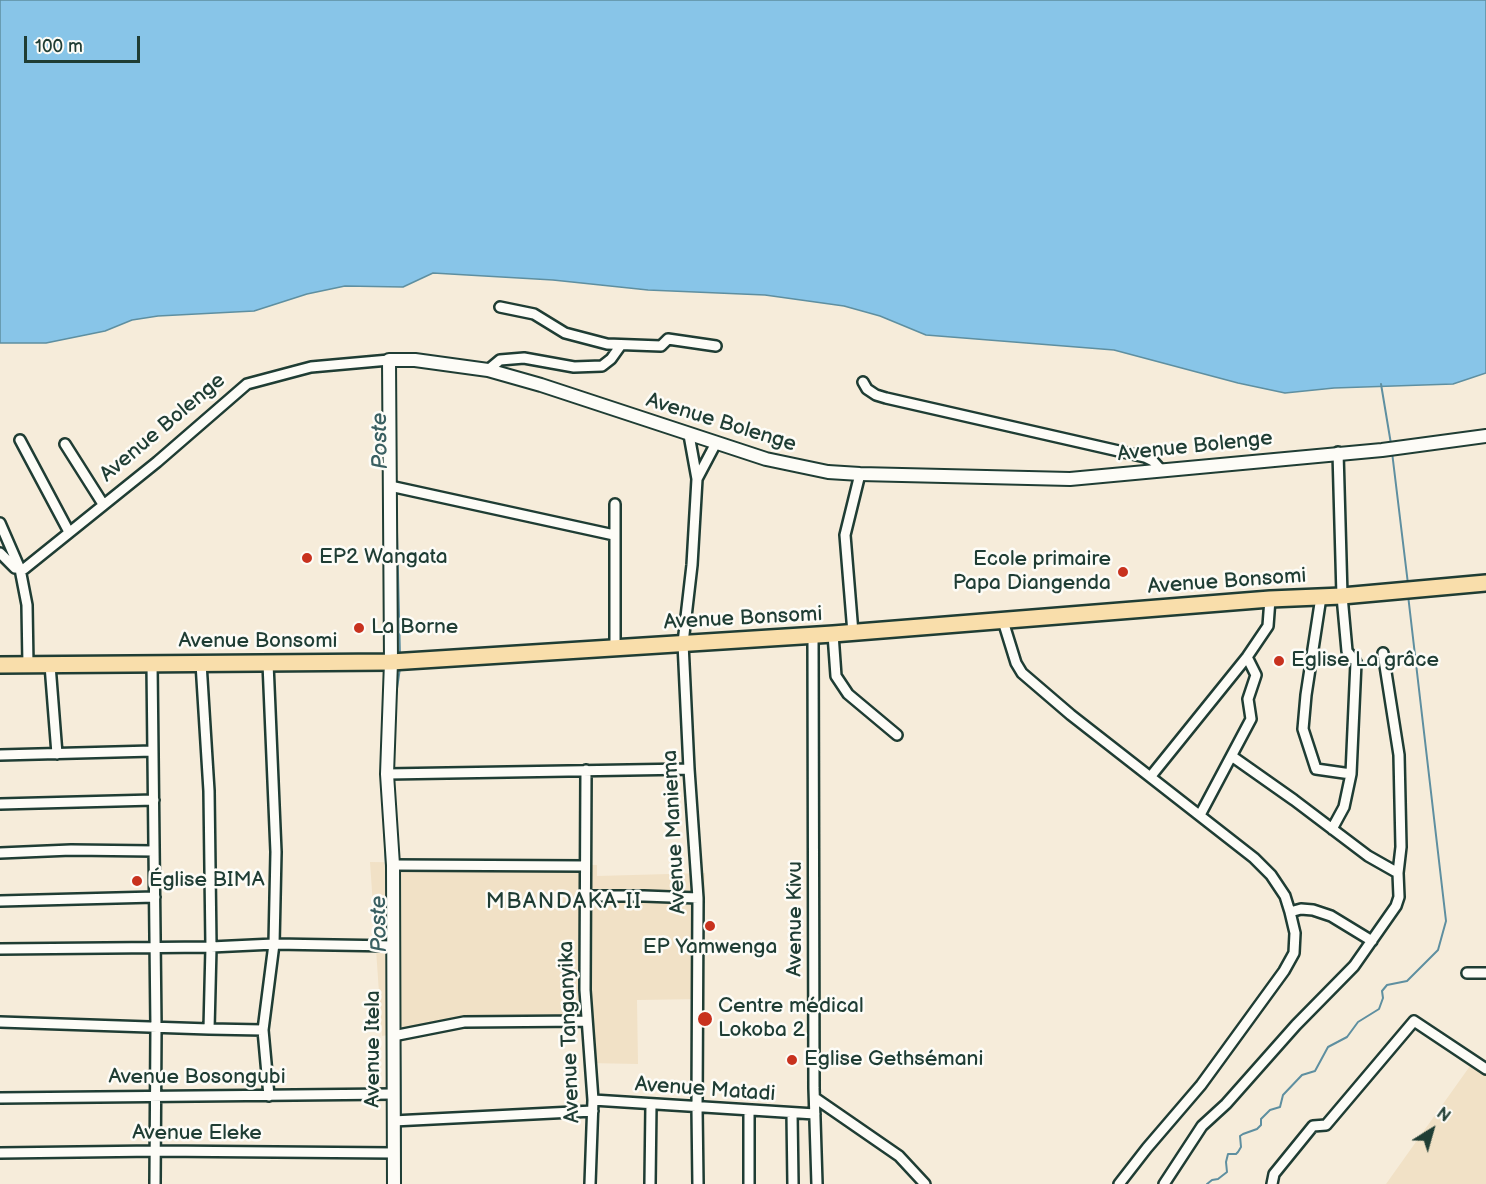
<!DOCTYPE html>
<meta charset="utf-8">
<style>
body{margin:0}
#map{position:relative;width:1486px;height:1184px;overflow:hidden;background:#f6ecda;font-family:"Balsamiq Sans",sans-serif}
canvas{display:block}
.north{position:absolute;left:1402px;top:1100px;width:60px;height:60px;-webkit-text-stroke:4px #fdfcf7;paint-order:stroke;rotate:37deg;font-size:16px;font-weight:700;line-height:24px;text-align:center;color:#1f3d34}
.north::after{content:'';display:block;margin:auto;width:21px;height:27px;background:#1f3d34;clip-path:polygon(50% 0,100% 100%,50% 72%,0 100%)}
.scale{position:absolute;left:24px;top:36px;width:116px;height:27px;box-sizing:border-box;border:3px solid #1f3d34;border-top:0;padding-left:8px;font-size:18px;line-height:21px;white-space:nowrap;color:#1f3d34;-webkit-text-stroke:4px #fdfcf7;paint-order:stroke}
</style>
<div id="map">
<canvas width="1486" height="1184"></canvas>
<div class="north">N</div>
<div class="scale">100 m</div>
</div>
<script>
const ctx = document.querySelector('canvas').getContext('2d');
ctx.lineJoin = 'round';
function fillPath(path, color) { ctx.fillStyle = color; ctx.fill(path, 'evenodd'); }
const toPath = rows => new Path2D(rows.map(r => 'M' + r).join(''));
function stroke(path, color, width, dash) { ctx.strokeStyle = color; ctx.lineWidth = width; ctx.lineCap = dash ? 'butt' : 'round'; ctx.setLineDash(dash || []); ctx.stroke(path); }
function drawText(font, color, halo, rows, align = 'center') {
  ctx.font = font + ' "Balsamiq Sans",sans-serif'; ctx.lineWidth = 5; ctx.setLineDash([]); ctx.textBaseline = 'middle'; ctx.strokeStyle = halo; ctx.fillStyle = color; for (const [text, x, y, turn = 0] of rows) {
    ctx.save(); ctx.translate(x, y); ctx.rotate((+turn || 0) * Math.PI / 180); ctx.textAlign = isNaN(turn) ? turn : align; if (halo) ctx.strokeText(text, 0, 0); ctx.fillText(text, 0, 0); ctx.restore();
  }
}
const built = toPath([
 [370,862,597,865,597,876,705,873,702,999,637,1000,638,1064,588,1063,582,1023,463,1023,382,1036],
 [1475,1059,1486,1066,1486,1184,1386,1184]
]);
const water = toPath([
 [0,0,1486,0,1486,373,1453,384,1334,388,1285,393,1238,383,1114,350,926,335,880,316,844,306,765,295,648,290,553,280,433,273,403,287,345,286,307,294,254,311,158,316,132,320,105,331,46,343,0,343,0,0]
]);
const stream = toPath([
 [1381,384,1391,444],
 [395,395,395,368],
 [1392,452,1408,584],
 [396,491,400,656],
 [465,650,600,641],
 [395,702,400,668],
 [384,818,387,893],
 [400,1037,401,1118],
 [388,1091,388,1079],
 [387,1151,387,1097],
 [387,1157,387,1184],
 [401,1184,401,1124],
 [1207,1184,1212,1180,1218,1179,1227,1172,1226,1162,1228,1154,1236,1154,1238,1152,1241,1147,1240,1136,1243,1134,1257,1129,1261,1125,1261,1119,1270,1110,1280,1107,1283,1095,1302,1075,1315,1071,1328,1047,1347,1037,1358,1022,1379,1009,1383,998,1382,991,1387,985,1407,981,1438,950,1446,921,1408,595]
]);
const minor = toPath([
 [500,307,534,314,565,333,607,344,661,346,668,339,716,346],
 [488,370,500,360,524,358,574,367,602,366,611,359,621,345],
 [863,382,867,389,876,395,886,398,1145,457,1153,461,1162,471],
 [689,435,697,479,692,565,683,643,689,769,698,898,697,1108,698,1184],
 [20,440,69,532],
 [65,444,103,504],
 [697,479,716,443],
 [390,486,614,535],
 [615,504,615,647],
 [0,523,20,569,27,605,28,665],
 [0,553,15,568,24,569,157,462,247,384,311,367,389,360],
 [1321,597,1306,695,1303,729,1316,769,1351,774],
 [1003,621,1016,663,1022,673,1071,715,1254,858,1271,875,1285,896,1290,912,1295,933,1294,953,1284,971,1201,1085,1147,1148,1119,1184],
 [853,633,845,535,860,474],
 [833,634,836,676,848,694,897,735],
 [813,635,814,1088,817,1184],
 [1383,653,1399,755,1401,847,1398,873],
 [201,663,209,791,211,947,209,1029,263,1030],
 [268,663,276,852,274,944,263,1030,269,1096],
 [152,664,156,1027,155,1184],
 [50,665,57,754],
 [0,755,153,751],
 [586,770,585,990,593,1100,590,1184],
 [387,774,689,769],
 [1151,776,1247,657,1268,626,1270,599],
 [0,804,154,800],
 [1200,815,1251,719,1248,699,1256,675,1247,657],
 [1332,829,1344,807,1351,774,1356,662,1347,651,1342,596,1338,452],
 [0,853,71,850,154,851],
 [393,865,585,866],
 [585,896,644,896,698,898],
 [0,901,155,897],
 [1290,912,1301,909,1313,910,1331,916,1372,941],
 [0,949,211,947,274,944,394,946],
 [1467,973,1486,973],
 [0,1022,209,1029],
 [393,1036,464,1022,586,1021],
 [0,1098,393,1094],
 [815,1098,899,1156,925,1184],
 [593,1100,815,1114],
 [749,1111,749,1184],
 [792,1113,793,1184],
 [393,1121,593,1111],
 [0,1153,156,1151,394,1153],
 [650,1184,651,1104],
 [1164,1184,1202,1126,1226,1104,1296,1025,1354,966,1396,906,1399,897,1398,873,1368,856,1294,800,1233,757],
 [1272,1184,1274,1174,1313,1126,1326,1125,1414,1021,1486,1069]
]);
const tertiary = toPath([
 [394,1184,393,865,387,774,391,662,389,360,415,360,488,370,541,385,766,459,828,472,860,474,1070,479,1382,450,1486,436]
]);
const primary = toPath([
 [0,665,391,662,833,634,1270,599,1342,596,1486,583]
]);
const markers = [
 [307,558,6,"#c8321e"],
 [1123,572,6,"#c8321e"],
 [359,628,6,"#c8321e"],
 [1279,661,6,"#c8321e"],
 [137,881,6,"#c8321e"],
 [710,926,6,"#c8321e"],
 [705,1019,8,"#c8321e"],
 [792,1060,6,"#c8321e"]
];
const streetNames = [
 ["Avenue Bolenge",721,423,17],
 ["Avenue Bolenge",163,428,-40],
 ["Avenue Bolenge",1195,447,-6],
 ["Avenue Bonsomi",1227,582,-4],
 ["Avenue Bonsomi",743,619,-3],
 ["Avenue Bonsomi",258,642],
 ["Avenue Maniema",675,832,-93],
 ["Avenue Kivu",796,919,-90],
 ["Avenue Tanganyika",570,1032,-92],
 ["Avenue Itela",374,1049,-90],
 ["Avenue Bosongubi",197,1078],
 ["Avenue Matadi",705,1090,4],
 ["Avenue Eleke",197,1134]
];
const poiNames = [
 ["EP2 Wangata",319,558],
 ["Ecole primaire",1111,560,"right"],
 ["Papa Diangenda",1111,584,"right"],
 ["La Borne",371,628],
 ["Eglise La grâce",1291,661],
 ["Église BIMA",149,881],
 ["EP Yamwenga",710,948,"center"],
 ["Centre médical",718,1007],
 ["Lokoba 2",718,1031],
 ["Eglise Gethsémani",804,1060]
];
const waterNames = [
 ["Poste",381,441,-91],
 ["Poste",380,924,-91]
];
const neighbourhoodNames = [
 ["MBANDAKA II",564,902]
];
fillPath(built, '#f1e1c6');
fillPath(water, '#88c5e8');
stroke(water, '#5e8fa0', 1.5);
stroke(stream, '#5e8fa0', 2);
stroke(minor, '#1f3d34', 14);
stroke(tertiary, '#1f3d34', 16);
stroke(primary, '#1f3d34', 20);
stroke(minor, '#fdfcf7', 9);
stroke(tertiary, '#fdfcf7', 12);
stroke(primary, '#f9deab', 15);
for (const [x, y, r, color] of markers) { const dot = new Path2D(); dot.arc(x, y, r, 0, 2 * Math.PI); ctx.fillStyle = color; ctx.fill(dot); stroke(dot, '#fdfcf7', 2); }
drawText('21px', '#1f3d34', '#fdfcf7', streetNames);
drawText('21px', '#1f3d34', '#fdfcf7', poiNames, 'left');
drawText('italic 22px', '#395f61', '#fdfcf7', waterNames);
ctx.letterSpacing = '1.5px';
drawText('22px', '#1f3d34', '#fdfcf7', neighbourhoodNames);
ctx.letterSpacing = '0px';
</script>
